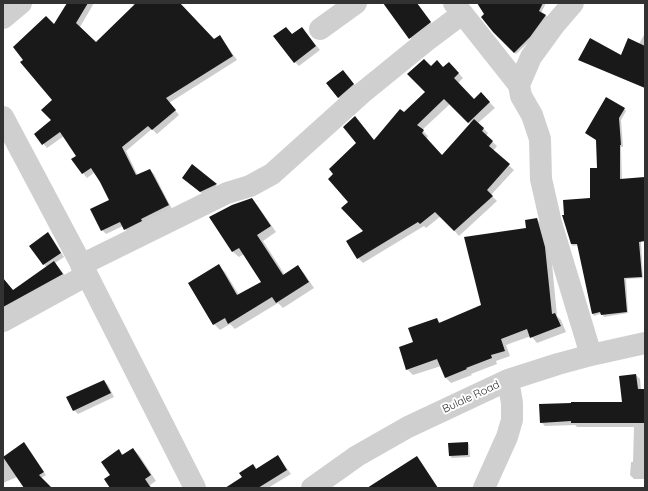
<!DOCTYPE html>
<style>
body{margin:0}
#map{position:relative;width:648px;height:491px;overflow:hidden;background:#fff;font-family:Quicksand,sans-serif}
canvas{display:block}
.frame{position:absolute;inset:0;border:4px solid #323232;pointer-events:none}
</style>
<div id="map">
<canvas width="648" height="491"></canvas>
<div class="frame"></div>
</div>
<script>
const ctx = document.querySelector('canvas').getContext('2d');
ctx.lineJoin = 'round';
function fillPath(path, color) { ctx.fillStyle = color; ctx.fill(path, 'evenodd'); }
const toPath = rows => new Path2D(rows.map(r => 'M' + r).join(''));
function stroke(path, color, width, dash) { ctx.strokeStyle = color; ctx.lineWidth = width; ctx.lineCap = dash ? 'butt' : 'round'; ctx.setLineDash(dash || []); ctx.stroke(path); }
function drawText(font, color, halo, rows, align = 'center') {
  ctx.font = font + ' Quicksand,sans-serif'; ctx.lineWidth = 4; ctx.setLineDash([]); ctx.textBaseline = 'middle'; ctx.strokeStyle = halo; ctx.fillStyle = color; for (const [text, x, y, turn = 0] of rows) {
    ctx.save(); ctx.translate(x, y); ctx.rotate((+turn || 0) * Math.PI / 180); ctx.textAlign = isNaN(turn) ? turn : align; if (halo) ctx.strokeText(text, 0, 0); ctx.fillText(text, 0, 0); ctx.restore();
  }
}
const shadow = toPath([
 [68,3,94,3,80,27,96,44,135,6,131,3,166,3,214,40,220,36,237,60,169,103,179,115,157,134,152,129,126,151,138,176,150,170,154,174,172,209,129,234,123,226,106,234,102,230,111,201,95,172,87,178,83,173,73,159,78,156,64,136,47,148,35,134,52,121,54,26],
 [390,3,416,3,432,24,412,40],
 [485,3,546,3,541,13,548,17,532,39,516,54,494,31,485,15],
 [302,28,320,50,299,66,295,62,292,35],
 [645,33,645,88,579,60,621,56,639,44],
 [449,63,463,78,458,83,474,100,481,93,495,108,478,123,488,133,486,136,497,146,493,151,514,170,491,195,497,201,459,236,441,216,426,228,424,226,363,263,358,258,365,231,349,202,375,141,426,92,431,67,443,68],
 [450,104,471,125,442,156,426,139,428,136,422,130],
 [347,75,357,88,342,101,338,97],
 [624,109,626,111,621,120,623,147,621,147,622,180,645,177,645,224,640,224,643,278,626,279,628,313,604,317,602,313,594,316,593,314,579,245,573,246,571,244,591,198,598,169,597,140,586,133],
 [192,166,216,185,220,188,205,196,187,181],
 [252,199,258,206,276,232,263,241,285,275,298,267,304,273,314,288,283,308,278,303,235,329,230,324,220,330,214,324,219,266,225,272,239,295,262,282,244,254,239,257,233,252],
 [537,219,543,226,551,253,557,316,561,320,566,332,537,343,531,336,506,345,510,356,496,361,497,364,471,374,472,375,451,383,445,377,441,366,413,375,407,369,414,343,437,319,441,324,482,306,527,229],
 [48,234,52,238,64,257,55,263,67,278,3,313,3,279,13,291,47,268,31,246],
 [636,375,640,379,641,390,645,390,645,479,634,479,630,475,631,462,633,462,634,427,577,427,575,425,545,426,541,422,623,403],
 [104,381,108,385,114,397,78,414,74,410],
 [467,443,469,444,470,457,452,458,450,456],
 [24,444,46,475,41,478,51,488,25,488,17,477,3,483,3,458],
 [133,449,139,455,156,481,150,485,152,488,111,488,111,475,119,451,124,455],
 [278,456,291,474,268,488,241,488,244,478,253,465,257,469],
 [417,457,438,488,369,488]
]);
const building = toPath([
 [67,3,88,3,76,23,96,42,136,3,180,3,214,39,220,35,233,56,166,98,176,110,152,130,148,126,122,147,136,175,150,169,169,205,141,219,142,221,124,230,120,222,101,231,90,209,109,200,100,182,91,168,82,174,71,159,76,156,60,132,42,145,34,134,51,120,41,110,52,100,20,62,23,60,13,47,46,16,54,24],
 [383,3,417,3,431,22,409,39],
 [477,3,543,3,539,11,546,15,530,37,514,53,493,32,481,17,484,14],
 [286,27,292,34,302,27,316,46,294,63,273,36],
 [590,38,621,55,628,38,645,46,645,88,578,60],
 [424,59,431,66,437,60,443,67,449,62,459,73,454,78,474,99,481,92,490,102,468,123,444,99,417,125,424,130,422,133,442,155,474,119,484,128,482,131,493,141,489,146,510,164,487,190,493,196,454,231,435,212,420,224,418,222,357,259,346,241,363,231,341,208,348,202,328,179,333,174,329,169,356,143,343,127,355,116,374,140,400,109,404,112,425,92,407,74],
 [343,70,354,84,338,98,326,83],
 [606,97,625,108,619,118,621,145,620,145,620,179,645,177,645,241,639,242,642,277,624,278,627,312,601,315,600,312,592,314,577,244,571,244,562,215,564,215,563,200,590,198,590,168,597,168,596,140,585,133],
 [192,164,217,184,200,192,182,178],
 [252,198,271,226,257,235,283,275,298,265,309,282,276,303,272,297,228,324,225,318,213,325,188,283,219,264,237,295,261,282,239,248,232,252,209,217,232,205],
 [537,218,545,247,552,314,555,313,561,326,530,338,527,329,501,339,505,351,491,355,492,358,466,368,467,369,445,378,437,359,406,370,399,347,413,342,408,328,437,318,439,323,481,305,464,237,526,228,525,220],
 [48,232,61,253,43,265,29,246],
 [54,261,63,274,3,307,3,278,13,290],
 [636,374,638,389,645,389,645,423,571,423,571,421,540,423,539,404,571,403,571,402,622,402,619,376],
 [104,380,111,393,73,411,66,397],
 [24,442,44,472,39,475,52,488,24,488,3,457],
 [468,442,468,455,449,456,448,443],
 [133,448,151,475,145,479,151,488,110,488,104,479,110,475,101,462,119,449,122,455],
 [278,455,287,470,258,488,225,488,242,477,239,473,253,464,256,469],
 [417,456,438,488,367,488]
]);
const minor = toPath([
 [454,3,519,85],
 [573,3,555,24,531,57,519,85,521,96,532,115,540,139,541,179,551,223,591,355],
 [3,18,21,3],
 [320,29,356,3],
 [3,117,87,275,195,488],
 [81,265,227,193,250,186,272,174,362,93,426,41,462,14],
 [3,321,87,275],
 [312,488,357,456,408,427,508,380,558,364,591,355,645,343],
 [484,488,507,437,512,420,512,403,508,380]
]);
const streetNames = [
 ["Bulale Road",471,397,-25]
];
fillPath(shadow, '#0003');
fillPath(building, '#191919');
stroke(minor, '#cfcfcf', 22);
drawText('11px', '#323232', '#fff', streetNames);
</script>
